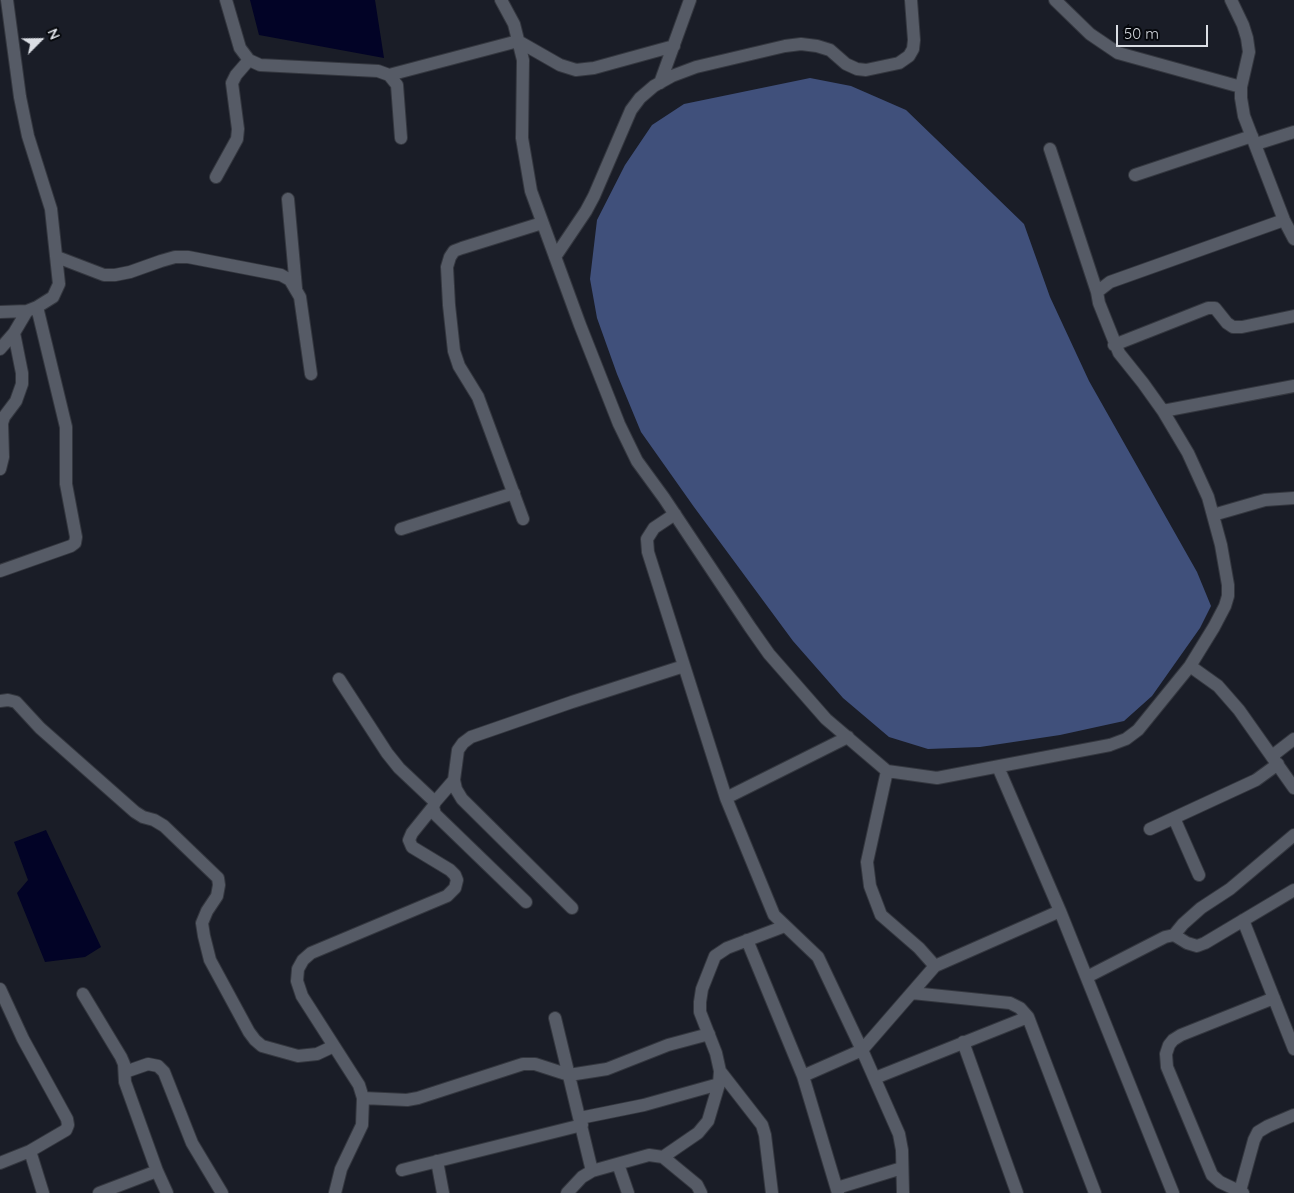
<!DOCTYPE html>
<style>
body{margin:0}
#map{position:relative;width:1294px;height:1193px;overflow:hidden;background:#1a1d27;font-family:Quicksand,sans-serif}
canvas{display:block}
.north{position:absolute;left:15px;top:15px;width:50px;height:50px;-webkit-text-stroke:4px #06080c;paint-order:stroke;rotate:67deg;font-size:14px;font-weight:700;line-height:20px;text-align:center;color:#dbdee4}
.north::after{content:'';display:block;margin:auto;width:18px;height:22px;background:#dbdee4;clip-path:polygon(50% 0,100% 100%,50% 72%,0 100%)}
.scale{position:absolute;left:1116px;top:25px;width:92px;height:22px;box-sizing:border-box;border:2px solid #dbdee4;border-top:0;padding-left:6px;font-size:15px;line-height:18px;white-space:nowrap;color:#dbdee4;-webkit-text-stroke:4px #06080c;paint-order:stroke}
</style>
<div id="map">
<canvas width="1294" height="1193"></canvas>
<div class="north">N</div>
<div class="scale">50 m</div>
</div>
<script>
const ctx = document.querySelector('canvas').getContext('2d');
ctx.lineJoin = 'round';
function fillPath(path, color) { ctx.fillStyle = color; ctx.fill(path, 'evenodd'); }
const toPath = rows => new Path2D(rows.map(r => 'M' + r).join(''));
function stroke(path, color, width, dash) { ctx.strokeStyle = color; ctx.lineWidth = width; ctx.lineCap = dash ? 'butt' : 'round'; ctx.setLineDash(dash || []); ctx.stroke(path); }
const forest = toPath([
 [810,78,851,86,906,110,1024,224,1050,297,1089,381,1197,572,1211,606,1200,628,1152,696,1124,721,1060,735,980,747,928,749,889,737,843,698,793,641,694,507,641,432,617,374,597,318,590,279,597,220,625,165,652,125,684,104]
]);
const water = toPath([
 [250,0,375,0,384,58,259,35],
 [46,830,101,947,85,957,45,962,17,893,28,880,14,842]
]);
const minor = toPath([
 [226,0,240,48,249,60,260,65,378,71,389,75,397,85,401,138],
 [501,0,514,24,523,60,522,138,531,191,580,325,619,424,637,461,664,498,750,627,769,654,826,719,887,771,937,778,1110,745,1126,739,1138,730,1190,666,1214,627,1225,606,1228,596,1228,585,1221,545,1208,497,1188,453,1163,411,1143,383,1119,353,1099,303,1097,292,1110,282,1284,220],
 [1055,0,1090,34,1118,53,1241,87],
 [1231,0,1243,25,1247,38,1249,52,1241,87,1241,98,1244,116,1284,220,1294,239],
 [389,75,518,41,560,65,576,70,594,68,674,46],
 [660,83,690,0],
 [1256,144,1294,132],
 [1050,149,1097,292],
 [1135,175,1252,136],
 [216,177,237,139,238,129,232,83,236,75,249,60],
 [288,199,296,288],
 [57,257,104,275,115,275,130,272,161,261,175,257,188,257,281,275,290,280,300,297,311,374],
 [555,257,586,211,594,196,631,110,640,98,654,86,672,76,696,67,785,46,801,44,817,46,830,50,846,64,857,69,866,70,899,63,909,56,913,49,914,40,911,0],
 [0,312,27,311,37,307,53,297,59,284,51,209,28,136,20,97,7,0],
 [1114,345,1208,308,1215,308,1227,323,1233,327,1242,327,1294,316],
 [0,349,14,333,27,311],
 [1163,411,1294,386],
 [0,469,3,457,2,423,4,417,16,401,22,384,22,373,14,333],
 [675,514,654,528,647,539,648,552,726,798,774,915,818,957,862,1050,803,1076],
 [1213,515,1265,500,1294,498],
 [523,519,478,397,459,366,454,351,449,305,447,267,450,257,454,251,462,248,542,223],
 [401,529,514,493],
 [0,571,71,546,75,543,76,537,66,484,66,427,37,307],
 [1190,666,1218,686,1239,710,1294,788],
 [339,679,387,753,399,768,435,802],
 [0,701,8,700,16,702,40,728,135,812,143,817,154,820,164,826,218,878,219,885,217,896,207,911,202,923,204,936,210,960,249,1032,255,1040,262,1046,298,1056,317,1054,334,1046],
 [1272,756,1294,739],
 [998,767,1060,911,1173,1193],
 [887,771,867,862,870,886,881,915,919,948,935,966],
 [454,780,435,802,433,807,435,814,526,902],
 [726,798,848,737],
 [1174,818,1199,875],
 [1150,829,1256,780,1278,764],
 [572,908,462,799,456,789,454,780,458,750,463,743,471,737,572,702,684,666],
 [1243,920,1294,1049],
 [1174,935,1183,924,1201,908,1230,889,1294,835],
 [747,940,803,1076,838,1193],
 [1087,977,1165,937,1174,935,1187,943,1197,946,1205,943,1294,890],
 [0,989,23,1039,67,1119,68,1125,66,1130,30,1151,43,1193],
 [912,993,1010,1003,1020,1008,1028,1017,1095,1193],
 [83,994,121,1057,124,1064,125,1082,157,1171,167,1193],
 [555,1018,592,1171],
 [963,1042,1017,1193],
 [720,1071,762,1125,765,1135,772,1193],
 [125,1072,148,1064,158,1066,164,1072,192,1143,222,1193],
 [875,1078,1028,1017],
 [363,1098,407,1100,418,1098,523,1064,535,1064,569,1075,607,1069,668,1045,709,1034],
 [580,1118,644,1105,719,1084],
 [663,1157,698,1133,708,1121,719,1084,720,1071,716,1053,700,1012,700,1002,702,989,715,956,727,948,785,926],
 [437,1161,443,1193],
 [0,1163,30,1151],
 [618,1164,628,1193],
 [402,1170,582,1125],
 [837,1188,902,1168],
 [1240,1191,1254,1140,1258,1132,1268,1126,1294,1115],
 [99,1193,157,1171],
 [335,1193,341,1169,362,1125,363,1098,359,1085,302,996,297,981,298,969,303,960,311,953,447,896,455,888,457,880,455,875,450,870,412,847,409,840,412,833,433,807],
 [567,1193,582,1177,592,1171,649,1155,663,1157,697,1185,701,1193],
 [903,1193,902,1150,899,1134,862,1050,935,966,1060,911],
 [1243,1193,1220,1182,1212,1175,1167,1067,1166,1054,1169,1045,1173,1040,1181,1035,1274,998]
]);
fillPath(forest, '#40507b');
fillPath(water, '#020326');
stroke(minor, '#34373f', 14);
stroke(minor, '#565b66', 12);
</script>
